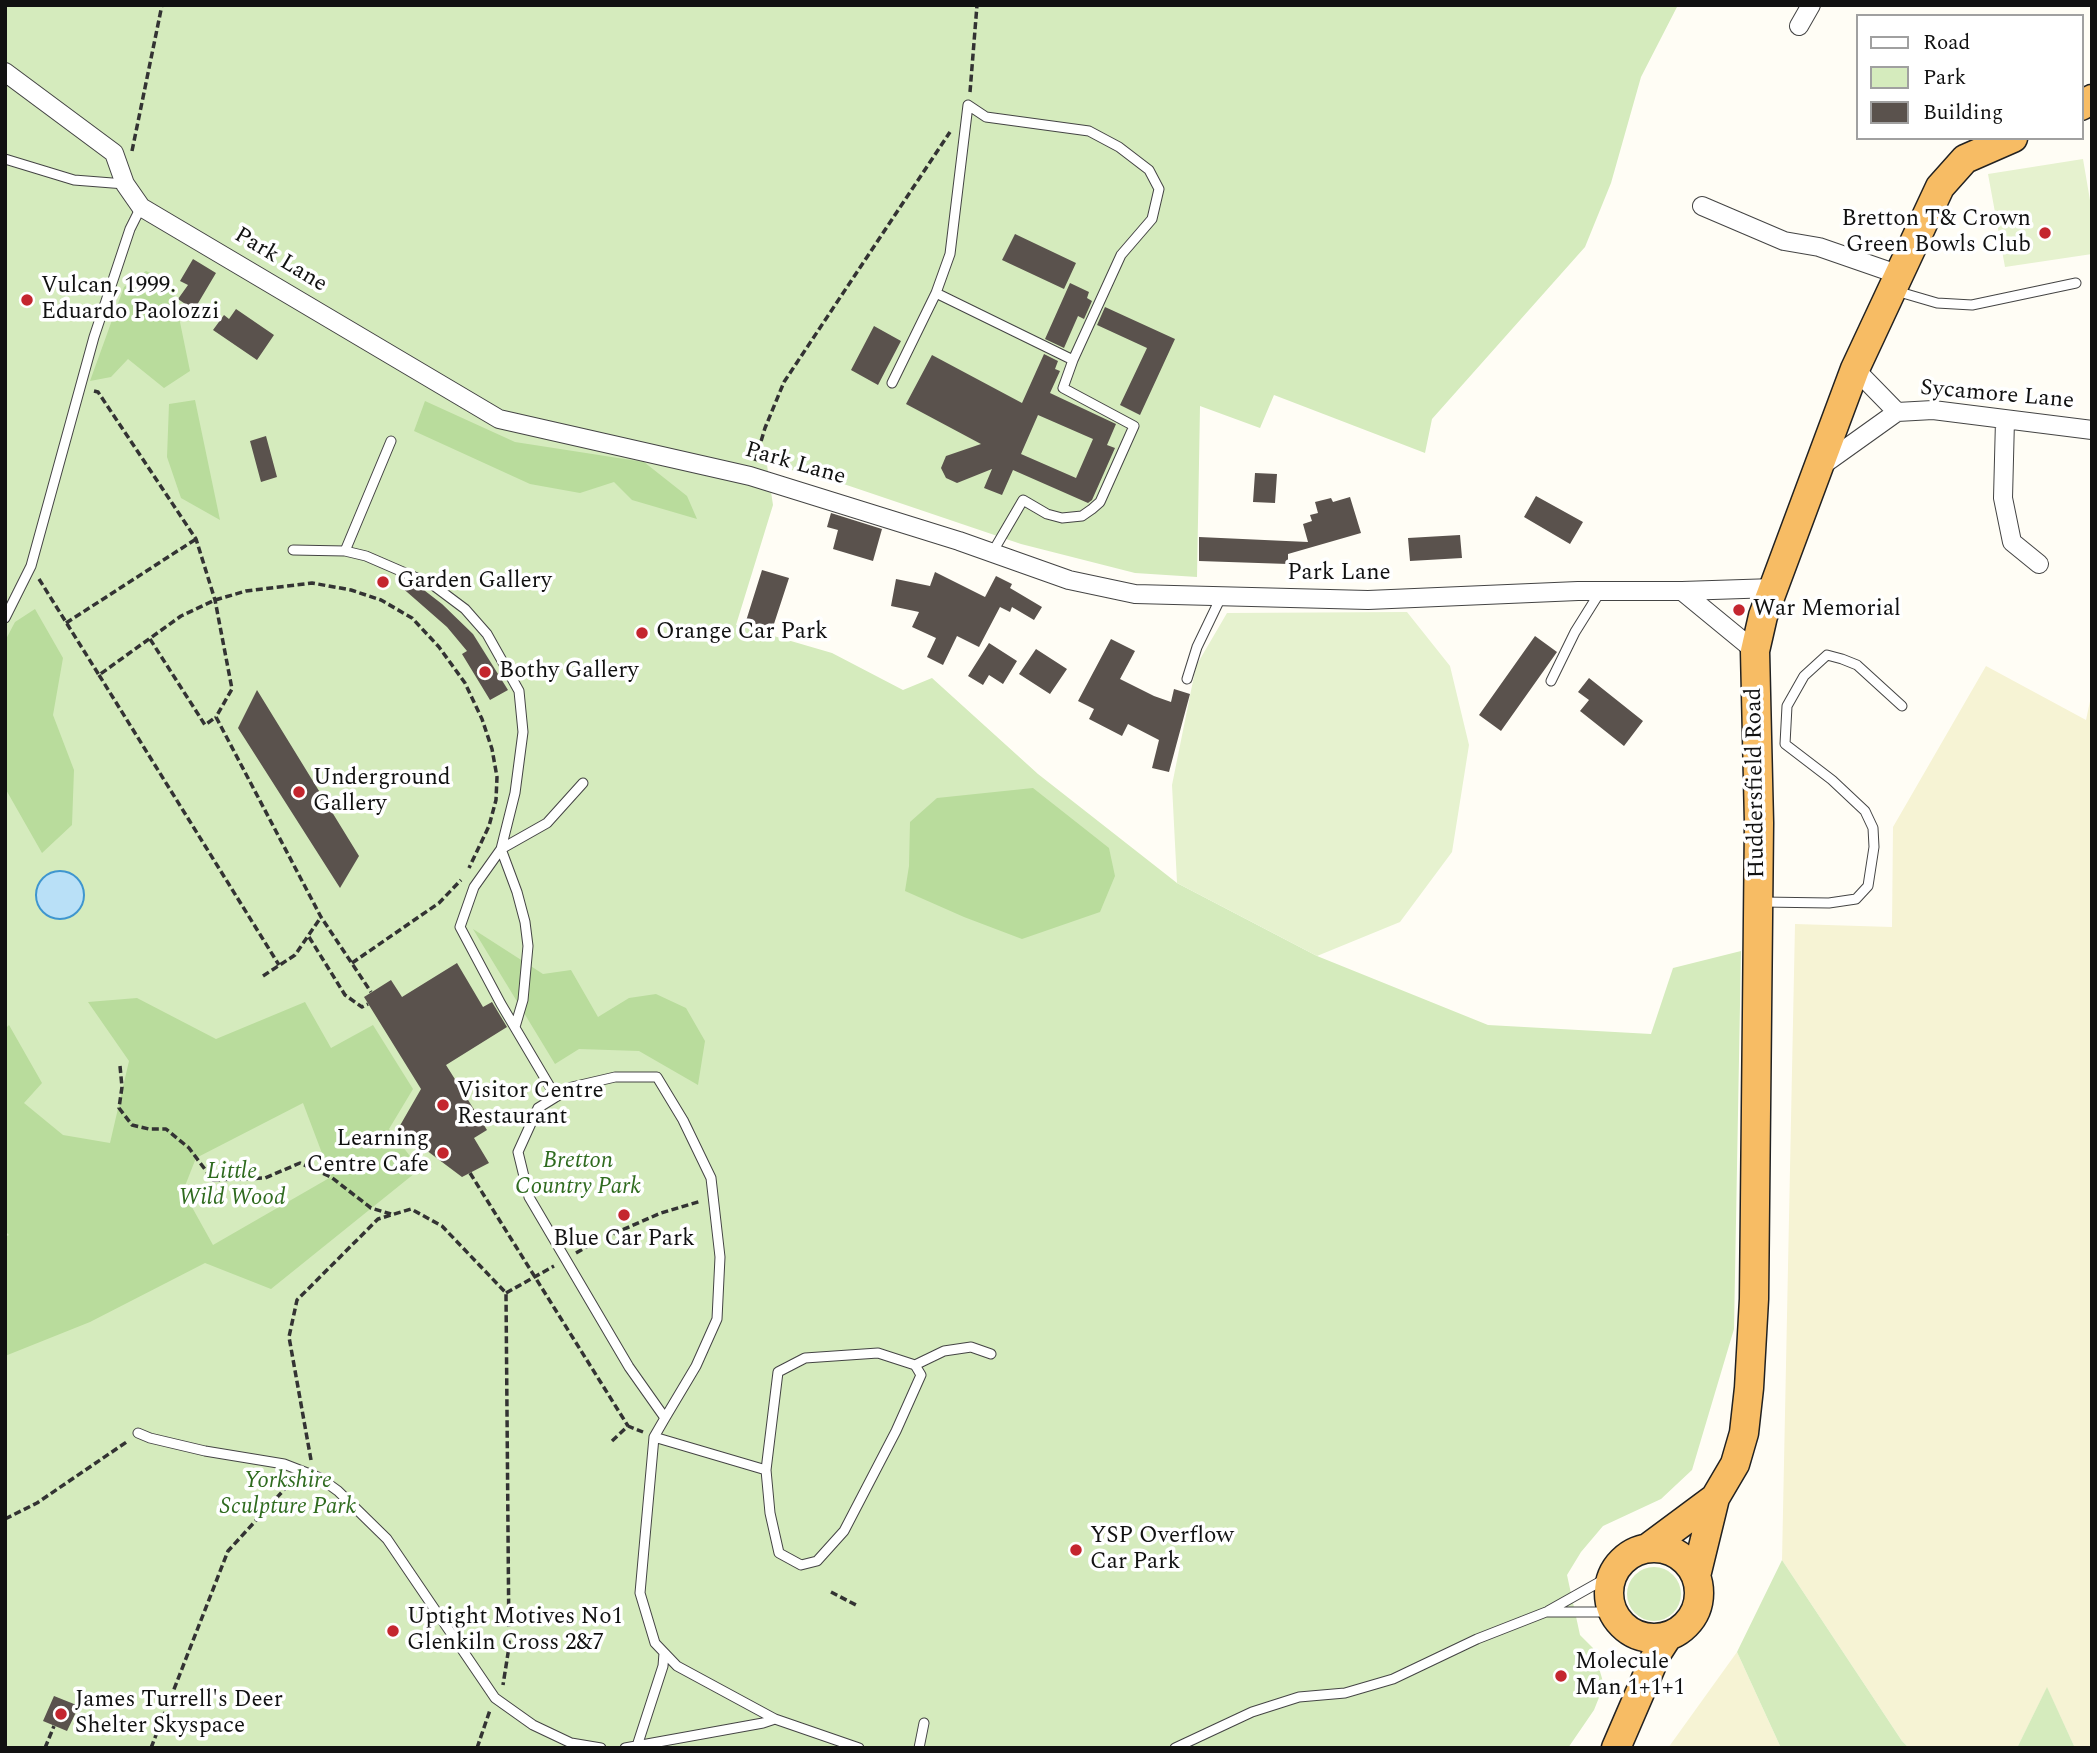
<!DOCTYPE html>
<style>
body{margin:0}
#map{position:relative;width:2097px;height:1753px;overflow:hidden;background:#fffdf5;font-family:Spectral,serif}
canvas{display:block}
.frame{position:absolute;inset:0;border:7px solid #111;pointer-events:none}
.legend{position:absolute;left:1856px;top:14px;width:228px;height:126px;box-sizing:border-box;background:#fff;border:2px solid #a0a0a0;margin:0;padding:9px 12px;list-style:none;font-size:21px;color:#111}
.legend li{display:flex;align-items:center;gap:14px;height:35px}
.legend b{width:35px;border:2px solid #a0a0a0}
</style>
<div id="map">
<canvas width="2097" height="1753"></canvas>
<div class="frame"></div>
<ul class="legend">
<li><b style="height:9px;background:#fff"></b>Road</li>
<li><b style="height:19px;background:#d5ebbd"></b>Park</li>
<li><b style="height:19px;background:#5a524d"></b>Building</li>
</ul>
</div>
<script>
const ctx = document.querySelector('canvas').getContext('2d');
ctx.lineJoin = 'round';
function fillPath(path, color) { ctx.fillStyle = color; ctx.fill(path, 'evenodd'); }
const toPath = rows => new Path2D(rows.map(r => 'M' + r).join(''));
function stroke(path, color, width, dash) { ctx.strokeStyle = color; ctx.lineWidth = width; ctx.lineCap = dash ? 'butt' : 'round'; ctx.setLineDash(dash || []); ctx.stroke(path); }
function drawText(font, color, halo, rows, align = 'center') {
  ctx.font = font + ' Spectral,serif'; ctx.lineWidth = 7; ctx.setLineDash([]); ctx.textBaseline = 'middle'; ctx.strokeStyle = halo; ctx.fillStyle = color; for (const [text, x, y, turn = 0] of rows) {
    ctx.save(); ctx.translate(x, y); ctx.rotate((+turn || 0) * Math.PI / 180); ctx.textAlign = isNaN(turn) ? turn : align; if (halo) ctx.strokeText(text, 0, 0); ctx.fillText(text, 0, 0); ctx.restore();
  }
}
const farmland = toPath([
 [1986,666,2086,720,2092,692,2092,1748,2075,1748,2047,1688,2017,1748,1909,1748,1902,1741,1782,1560,1795,924,1892,927,1893,827],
 [1737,1652,1781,1748,1668,1748]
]);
const green = toPath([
 [5,5,1678,5,1641,77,1611,183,1585,247,1432,419,1425,453,1274,395,1260,428,1200,406,1197,577,1135,573,1021,544,820,476,767,465,773,505,736,625,832,653,903,690,932,678,1038,774,1177,883,1317,956,1488,1025,1651,1034,1673,968,1741,951,1734,1329,1692,1470,1661,1499,1603,1526,1581,1552,1567,1575,1580,1635,1593,1648,1604,1685,1594,1710,1568,1748,5,1748],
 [1782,1560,1902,1741,1909,1748,1781,1748,1737,1652],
 '1627 1594a27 27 0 1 1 54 0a27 27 0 1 1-54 0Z',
 [2047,1687,2075,1748,2017,1748]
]);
const forest = toPath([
 [146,271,172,283,190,371,164,388,128,359,111,377,90,381,124,287],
 [195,400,220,520,181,498,167,457,169,404],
 [425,401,515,442,644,462,687,496,697,519,632,500,614,482,580,493,530,484,414,431],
 [35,609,63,658,53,715,74,770,72,825,42,853,5,788,5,641,15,622],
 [1033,788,1109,848,1115,876,1100,912,1022,939,964,917,905,891,909,866,910,822,937,798],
 [473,929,543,974,571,970,598,1017,629,998,656,994,686,1008,705,1041,698,1085,639,1051,579,1049,555,1064],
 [137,998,216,1039,305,1002,331,1048,373,1025,413,1089,389,1129,420,1169,271,1289,205,1263,90,1322,5,1356,5,1237,9,1235,5,1231,5,1029,9,1025,42,1083,24,1103,63,1135,110,1143,129,1061,88,1002],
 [303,1103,331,1177,213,1245,183,1191,196,1158]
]);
const pitch = toPath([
 [2083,159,2092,212,2092,254,2005,267,1988,174],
 [1407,612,1450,666,1469,745,1452,852,1400,922,1317,956,1177,883,1172,785,1196,666,1227,613]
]);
const water = toPath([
 '36 895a24 24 0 1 1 48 0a24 24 0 1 1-48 0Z'
]);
const building = toPath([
 [1015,234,1076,263,1064,289,1002,260],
 [193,259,216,273,194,310,178,299,188,285,180,281],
 [1070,283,1089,292,1087,298,1092,301,1084,319,1078,316,1064,348,1045,339],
 [1105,307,1175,339,1140,415,1120,405,1147,348,1097,325],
 [236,309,274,335,257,360,213,330,224,315,229,319],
 [874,326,901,341,878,385,851,370],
 [1044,354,1058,361,1055,369,1060,371,1050,393,1116,424,1107,445,1115,448,1092,500,1088,503,1013,470,1002,495,984,488,992,469,957,483,946,478,941,468,946,456,981,444,906,404,932,355,1022,403],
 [1038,415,1093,439,1076,478,1021,454],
 [266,436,277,477,261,482,250,441],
 [1255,473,1277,474,1275,503,1253,502],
 [1536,496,1583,522,1570,544,1524,517],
 [1350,497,1361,533,1288,554,1288,564,1199,561,1199,537,1308,542,1303,524,1312,521,1310,515,1318,513,1315,502,1331,498,1333,502],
 [831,513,882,529,873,561,833,549,838,530,827,527],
 [1460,535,1462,558,1410,561,1408,538],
 [762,570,789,578,772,630,746,621],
 [935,572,985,597,996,576,1012,584,1010,588,1042,607,1034,620,1012,607,1010,612,1000,607,979,647,957,636,943,665,927,657,936,638,912,627,919,612,891,606,896,579,930,586],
 [403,580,420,587,442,604,473,634,508,690,490,700,462,654,467,651,447,627,399,585],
 [1535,636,1557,652,1501,731,1479,715],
 [1111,639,1135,651,1120,679,1154,696,1171,702,1174,689,1190,694,1169,772,1152,768,1159,740,1128,724,1122,736,1089,719,1094,709,1078,701],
 [989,643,1017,661,1003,684,989,675,983,685,968,676],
 [1036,649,1067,669,1050,694,1019,674],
 [1589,678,1643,721,1624,746,1580,711,1589,700,1578,692],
 [257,690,359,856,340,888,238,728],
 [457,963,483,1007,492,1002,507,1027,446,1065,487,1130,474,1138,489,1163,462,1177,398,1129,421,1089,364,997,391,980,402,997],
 [54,1696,79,1706,67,1731,43,1721]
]);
const path = toPath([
 [970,92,977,5],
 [132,151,162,5],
 [94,391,98,392,196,539,215,600,232,689,216,717,321,917,371,992],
 [755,461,765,428,784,382,950,132],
 [39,579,99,675,181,616,215,600,246,591,312,583,351,590,381,600,412,618,439,647,465,683,482,719,492,749,497,777,496,800,489,826,469,868],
 [66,623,196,539],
 [150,639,205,725,216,717],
 [99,675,279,965],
 [309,937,345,995,362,1007,368,1004],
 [352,963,439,903,461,880],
 [263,976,295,955,321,917],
 [120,1066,122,1087,119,1108,132,1125,149,1129,166,1129,189,1148,213,1180,265,1178,300,1163,331,1177,371,1208,391,1214],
 [470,1173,628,1426],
 [576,1253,599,1240,661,1213,701,1201],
 [506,1293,554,1266],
 [612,1441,628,1426,643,1432],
 [311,1460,289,1337,297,1300,378,1219,411,1209,442,1226,506,1293,509,1647,503,1685],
 [5,1519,37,1503,128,1441],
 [831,1592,856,1605],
 [45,1748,54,1726],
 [151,1748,228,1551,292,1481],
 [477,1748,490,1710]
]);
const service = toPath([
 [5,159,74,180,125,184],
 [1896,291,1937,303,1972,305,2076,283],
 [936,293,1073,360],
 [892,383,936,293,950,254,968,105,986,117,1089,131,1119,147,1149,170,1159,189,1152,219,1121,255,1073,360,1063,388,1134,426,1100,502,1092,509,1082,516,1062,518,1047,514,1023,500,992,553],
 [293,550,345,551,366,556,433,585,465,609,487,634,519,691,523,732,515,793,501,849,517,892,525,922,528,946,523,1000,515,1027],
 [345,551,391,441],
 [5,618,31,566,94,337,130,229,141,207],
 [1187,679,1197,647,1221,597],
 [1551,681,1575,632,1600,592],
 [1763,902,1829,903,1856,899,1868,886,1874,847,1873,828,1865,811,1832,780,1785,744,1787,706,1804,676,1827,655,1842,659,1857,665,1902,706],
 [556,1097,501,1004,460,927,474,887,501,849,547,823,583,783],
 [878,1353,915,1365,921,1375,896,1431,844,1531,817,1561,801,1565,779,1553,770,1513,766,1470,778,1372,805,1358,878,1353],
 [915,1365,944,1351,971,1347,991,1354],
 [665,1418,629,1367,529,1197,518,1152,538,1108,572,1087,615,1077,657,1077,683,1120,711,1178,720,1257,717,1319,696,1366,665,1418,654,1437,640,1593,655,1643,677,1666,775,1719,859,1748],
 [138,1433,150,1438,205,1451,284,1464,320,1478,338,1491,387,1539,495,1698,533,1725,571,1743,601,1748],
 [654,1437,766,1470],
 [1548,1611,1612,1575],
 [637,1746,663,1666,664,1653],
 [625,1748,763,1723,775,1719],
 [919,1748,924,1723],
 [1175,1748,1252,1712,1299,1697,1345,1693,1393,1679,1477,1639,1546,1612,1612,1612]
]);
const minor = toPath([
 [1799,26,1811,5],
 [5,72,114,153,125,184,141,207,499,419,750,476,959,541,1069,580,1135,594,1368,600,1578,591,1682,591,1774,588],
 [1702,206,1784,241,1819,247,1897,274],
 [1855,369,1897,412],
 [2005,420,2003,498,2012,542,2039,564],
 [1820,467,1897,412,1933,410,2092,430],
 [1682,591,1755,651]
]);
const trunk = toPath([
 [2081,106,2092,99],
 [1649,1547,1715,1498],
 '1609 1593a45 45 0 1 1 90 0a45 45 0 1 1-90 0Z',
 [1696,1576,1715,1498,1735,1464,1744,1433,1749,1388,1754,1299,1759,823,1755,651,1763,616,1855,369,1940,187,1965,159,2013,138],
 [1616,1748,1657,1653,1668,1636]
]);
const markers = [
 [2045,233,7,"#c4262e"],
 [27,300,7,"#c4262e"],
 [383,582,7,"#c4262e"],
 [1739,610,7,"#c4262e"],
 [642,633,7,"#c4262e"],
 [485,672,7,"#c4262e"],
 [299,792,7,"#c4262e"],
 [443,1105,7,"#c4262e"],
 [443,1153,7,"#c4262e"],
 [624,1215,7,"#c4262e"],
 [1076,1550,7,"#c4262e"],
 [393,1631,7,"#c4262e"],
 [1561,1676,7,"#c4262e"],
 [61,1714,7,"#c4262e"]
];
const poiNames = [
 ["Bretton T& Crown",2031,220,"right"],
 ["Green Bowls Club",2031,246,"right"],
 ["Vulcan, 1999.",41,287],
 ["Eduardo Paolozzi",41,313],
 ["Garden Gallery",397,582],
 ["War Memorial",1753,610],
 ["Orange Car Park",656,633],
 ["Bothy Gallery",499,672],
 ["Underground",313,779],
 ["Gallery",313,805],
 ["Visitor Centre",457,1092],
 ["Restaurant",457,1118],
 ["Learning",429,1140,"right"],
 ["Centre Cafe",429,1166,"right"],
 ["Blue Car Park",624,1240,"center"],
 ["YSP Overflow",1090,1537],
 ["Car Park",1090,1563],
 ["Uptight Motives No1",407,1618],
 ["Glenkiln Cross 2&7",407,1644],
 ["Molecule",1575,1663],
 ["Man 1+1+1",1575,1689],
 ["James Turrell's Deer",75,1701],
 ["Shelter Skyspace",75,1727]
];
const streetNames = [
 ["Park Lane",280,261,31],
 ["Sycamore Lane",1997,396,5],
 ["Park Lane",795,465,16],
 ["Park Lane",1339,574],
 ["Huddersfield Road",1757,783,-91]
];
const parkNames = [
 ["Bretton",578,1162],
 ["Country Park",578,1188],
 ["Little",232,1173],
 ["Wild Wood",232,1199],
 ["Yorkshire",288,1482],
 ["Sculpture Park",288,1508]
];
fillPath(farmland, '#f6f3d4');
fillPath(green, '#d5ebbd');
fillPath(forest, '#b9dc9c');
fillPath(pitch, '#e6f2cf');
fillPath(water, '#b9e0f7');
stroke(water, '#3f96cf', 2);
fillPath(building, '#5a524d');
stroke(service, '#444', 11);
stroke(minor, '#444', 20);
stroke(trunk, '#222', 31);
stroke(path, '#333', 3.5, [7, 3.5]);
stroke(service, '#fff', 9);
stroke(minor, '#fff', 18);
stroke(trunk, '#f7bc64', 28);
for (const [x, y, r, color] of markers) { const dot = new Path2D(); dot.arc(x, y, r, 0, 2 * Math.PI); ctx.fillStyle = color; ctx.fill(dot); stroke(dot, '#fff', 2.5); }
drawText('23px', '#111', '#fff', poiNames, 'left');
drawText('23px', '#111', '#fff', streetNames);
drawText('italic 23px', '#2f6b1f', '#fff', parkNames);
</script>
